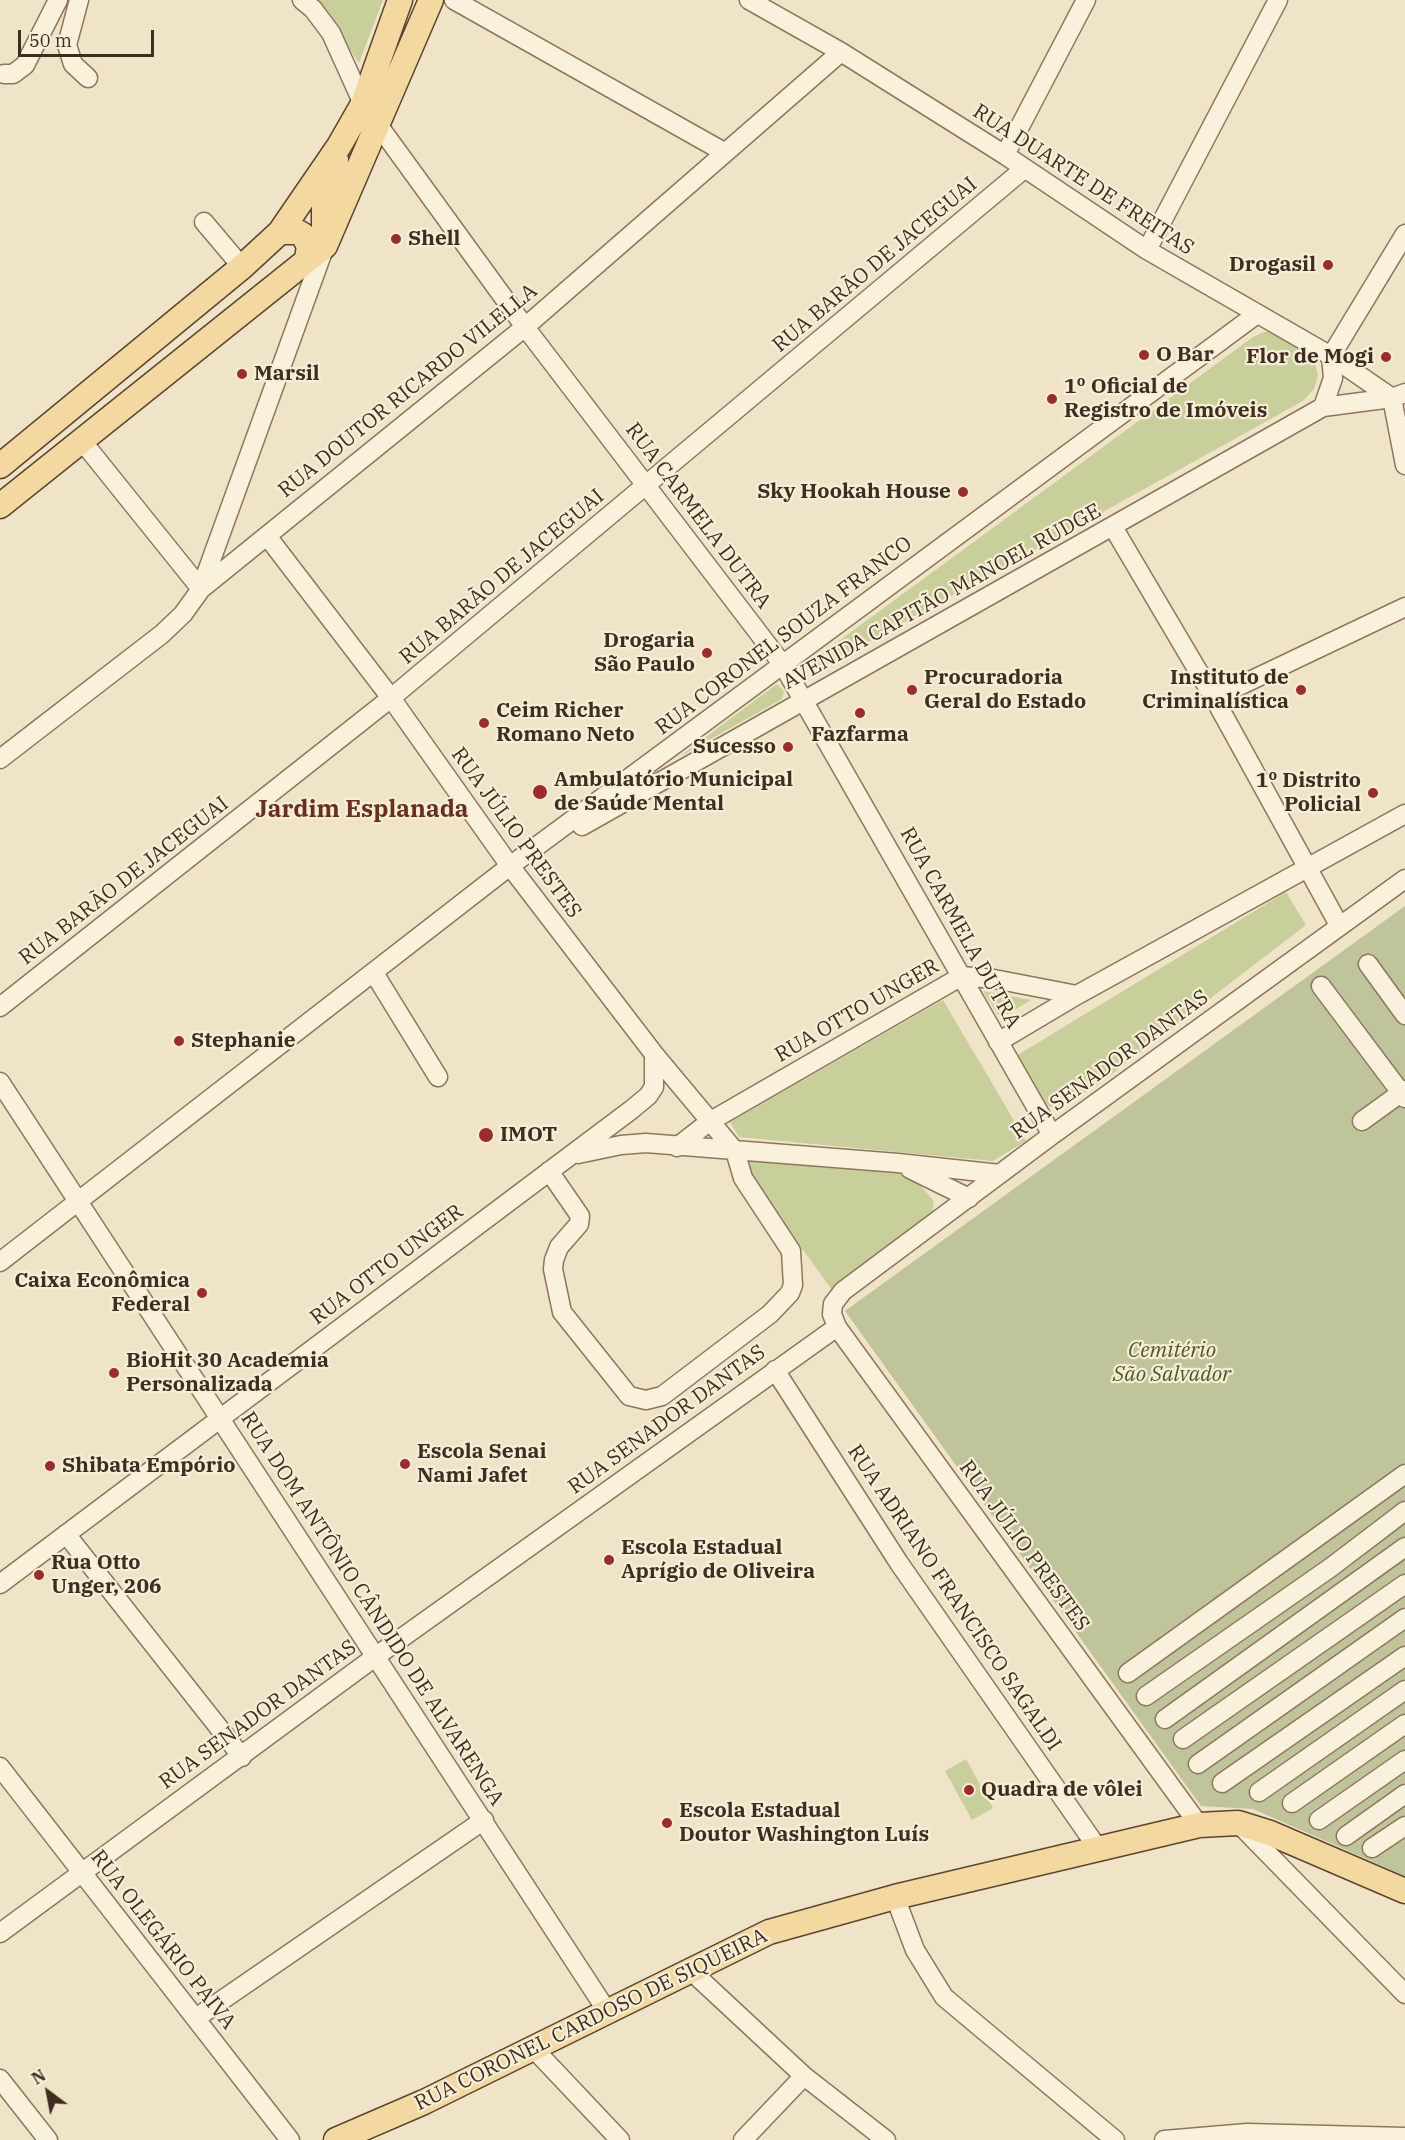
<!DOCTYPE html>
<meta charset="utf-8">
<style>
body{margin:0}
#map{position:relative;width:1405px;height:2140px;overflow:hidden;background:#f0e4c8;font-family:"IBM Plex Serif",serif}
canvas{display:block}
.north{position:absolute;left:18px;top:2062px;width:60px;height:60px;-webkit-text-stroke:4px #f7eed8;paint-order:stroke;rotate:328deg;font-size:16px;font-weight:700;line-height:24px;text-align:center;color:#3d2e20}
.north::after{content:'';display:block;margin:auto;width:21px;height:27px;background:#3d2e20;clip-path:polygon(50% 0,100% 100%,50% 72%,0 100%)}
.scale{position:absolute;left:18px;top:30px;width:136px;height:27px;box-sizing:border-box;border:3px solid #3d2e20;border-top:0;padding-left:8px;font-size:18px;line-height:21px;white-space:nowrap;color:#3d2e20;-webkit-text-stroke:4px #f7eed8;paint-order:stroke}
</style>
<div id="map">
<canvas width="1405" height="2140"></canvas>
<div class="north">N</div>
<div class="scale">50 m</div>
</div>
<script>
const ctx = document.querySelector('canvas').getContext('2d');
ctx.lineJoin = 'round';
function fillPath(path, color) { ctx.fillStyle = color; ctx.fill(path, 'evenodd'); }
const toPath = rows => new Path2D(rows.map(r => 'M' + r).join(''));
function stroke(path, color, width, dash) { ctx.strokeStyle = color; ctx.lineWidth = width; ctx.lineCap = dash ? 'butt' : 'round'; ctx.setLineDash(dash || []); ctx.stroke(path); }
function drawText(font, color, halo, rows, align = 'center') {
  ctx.font = font + ' "IBM Plex Serif",serif'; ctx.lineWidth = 4.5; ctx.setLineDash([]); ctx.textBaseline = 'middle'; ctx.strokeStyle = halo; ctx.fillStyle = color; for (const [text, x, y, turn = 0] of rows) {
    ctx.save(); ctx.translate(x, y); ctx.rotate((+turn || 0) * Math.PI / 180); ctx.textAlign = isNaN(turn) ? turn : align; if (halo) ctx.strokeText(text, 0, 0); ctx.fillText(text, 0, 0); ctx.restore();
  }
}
const green = toPath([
 [317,0,383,0,359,63,326,13],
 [1264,332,1275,332,1306,351,1315,362,1318,376,1314,389,1303,401,811,674,806,665,1253,337],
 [777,684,784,691,782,699,679,757],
 [1286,892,1306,925,1100,1083,1058,1109,1042,1104,1016,1056],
 [983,991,1031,1000,1008,1014,998,1015],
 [943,1000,1026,1141,993,1161,739,1137,730,1122],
 [744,1159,890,1169,920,1185,934,1201,932,1216,832,1290,743,1167],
 [966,1759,993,1808,972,1820,945,1771]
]);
const cemetery = toPath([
 [1405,906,1405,1876,1253,1809,1201,1806,845,1311]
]);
const minor = toPath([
 [79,0,67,45,73,64,88,78],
 [302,0,313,9,331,33,363,104,525,327,783,665,1052,1135],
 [454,0,724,152],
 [749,0,841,52,1005,155,1147,250,1331,356,1392,398],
 [4,74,13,74,25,65,58,0],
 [1005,155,1086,0],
 [204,222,242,267],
 [1147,250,1278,0],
 [1331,356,1405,234],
 [1392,398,1405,465],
 [1323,407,1333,378,1331,356],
 [82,441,201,589],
 [1113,527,1214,698,1339,925],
 [267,536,391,698,510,866,654,1054,735,1151],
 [201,588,325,246],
 [1214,698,1405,607],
 [0,759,162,634,183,614,201,589,525,327,841,52],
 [582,826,1323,407,1392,398,1405,393],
 [1368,964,1405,1015],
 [374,973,438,1077],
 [1321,986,1405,1098],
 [0,1007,391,698,1024,169],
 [998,1042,1077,995,1405,814],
 [0,1082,607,2011],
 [1362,1121,1405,1090],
 [677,1147,709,1122,962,976,994,979,1077,995],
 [578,1154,621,1145,646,1143,898,1163,1000,1174],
 [910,1169,969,1198],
 [549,1171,580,1216,579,1224,559,1247,554,1260,553,1269,562,1312,629,1396,646,1400,662,1396,770,1314,790,1293,793,1285,791,1251,743,1178,735,1151],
 [0,1262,510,866,1257,314],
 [775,1370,899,1563,1099,1850],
 [66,1534,242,1757],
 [0,1584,631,1110,648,1096,654,1087,654,1054],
 [1128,1673,1405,1474],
 [1146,1696,1330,1568,1405,1511],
 [1165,1719,1405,1547],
 [1183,1739,1405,1584],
 [1198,1764,1405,1618],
 [0,1767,290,2140],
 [1222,1783,1405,1656],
 [1259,1792,1405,1690],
 [1292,1803,1405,1724],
 [1319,1820,1405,1760],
 [1239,1824,1405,1994],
 [1199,1825,837,1327,832,1314,833,1304,843,1291,1052,1135,1405,879],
 [1346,1836,1405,1794],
 [1372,1848,1405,1826],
 [895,1897,915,1950,944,1997,1115,2140],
 [0,1933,375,1657,837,1327],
 [689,1969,804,2076,886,2140],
 [196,2018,484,1820],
 [534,2049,620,2140],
 [0,2079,48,2140],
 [743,2140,804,2076],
 [1164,2140,1247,2133,1405,2137]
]);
const major = toPath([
 [280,232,298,232,303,235,309,246,307,259],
 [324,237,324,208,336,160],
 [0,466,242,267,280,232,339,146,363,104,400,0],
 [0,506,325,246,431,0],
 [336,2140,424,2102,769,1932,895,1897,1199,1825,1238,1823,1270,1833,1405,1891]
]);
const markers = [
 [396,239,6,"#9e2a2b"],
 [1328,265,6,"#9e2a2b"],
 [1144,355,6,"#9e2a2b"],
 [1386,357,6,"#9e2a2b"],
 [242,374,6,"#9e2a2b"],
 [1052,399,6,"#9e2a2b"],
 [963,492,6,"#9e2a2b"],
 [707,653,6,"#9e2a2b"],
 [912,690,6,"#9e2a2b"],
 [1301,690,6,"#9e2a2b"],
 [860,713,6,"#9e2a2b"],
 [484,723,6,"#9e2a2b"],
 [788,747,6,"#9e2a2b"],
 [540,792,8,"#9e2a2b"],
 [1373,793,6,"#9e2a2b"],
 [179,1041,6,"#9e2a2b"],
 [486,1135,8,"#9e2a2b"],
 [202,1293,6,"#9e2a2b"],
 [114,1373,6,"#9e2a2b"],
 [405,1464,6,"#9e2a2b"],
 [50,1466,6,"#9e2a2b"],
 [609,1560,6,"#9e2a2b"],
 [39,1575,6,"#9e2a2b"],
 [969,1790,6,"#9e2a2b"],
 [667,1823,6,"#9e2a2b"]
];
const streetNames = [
 ["RUA DUARTE DE FREITAS",1083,180,33],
 ["RUA BARÃO DE JACEGUAI",875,265,-40],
 ["RUA DOUTOR RICARDO VILELLA",408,391,-39],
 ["RUA CARMELA DUTRA",698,516,53],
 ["RUA BARÃO DE JACEGUAI",502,577,-40],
 ["AVENIDA CAPITÃO MANOEL RUDGE",942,597,-29],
 ["RUA CORONEL SOUZA FRANCO",784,636,-37],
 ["RUA JÚLIO PRESTES",516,833,54],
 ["RUA BARÃO DE JACEGUAI",124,881,-38],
 ["RUA CARMELA DUTRA",960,928,61],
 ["RUA OTTO UNGER",857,1011,-30],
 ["RUA SENADOR DANTAS",1110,1065,-36],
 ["RUA OTTO UNGER",387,1265,-37],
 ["RUA SENADOR DANTAS",667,1420,-36],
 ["RUA JÚLIO PRESTES",1024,1546,54],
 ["RUA ADRIANO FRANCISCO SAGALDI",954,1598,56],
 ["RUA DOM ANTÔNIO CÂNDIDO DE ALVARENGA",372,1609,57],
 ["RUA SENADOR DANTAS",258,1715,-36],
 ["RUA OLEGÁRIO PAIVA",163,1940,52],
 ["RUA CORONEL CARDOSO DE SIQUEIRA",591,2020,-26]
];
const poiNames = [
 ["Shell",408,239],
 ["Drogasil",1316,265,"right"],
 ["O Bar",1156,355],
 ["Flor de Mogi",1374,357,"right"],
 ["Marsil",254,374],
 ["1º Oficial de",1064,387],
 ["Registro de Imóveis",1064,411],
 ["Sky Hookah House",951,492,"right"],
 ["Drogaria",695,641,"right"],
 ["São Paulo",695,665,"right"],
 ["Procuradoria",924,678],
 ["Geral do Estado",924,702],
 ["Instituto de",1289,678,"right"],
 ["Criminalística",1289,702,"right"],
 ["Ceim Richer",496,711],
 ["Romano Neto",496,735],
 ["Fazfarma",860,735,"center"],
 ["Sucesso",776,747,"right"],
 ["Ambulatório Municipal",554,780],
 ["de Saúde Mental",554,804],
 ["1º Distrito",1361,781,"right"],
 ["Policial",1361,805,"right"],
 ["Stephanie",191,1041],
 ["IMOT",500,1135],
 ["Caixa Econômica",190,1281,"right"],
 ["Federal",190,1305,"right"],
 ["BioHit 30 Academia",126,1361],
 ["Personalizada",126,1385],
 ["Escola Senai",417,1452],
 ["Nami Jafet",417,1476],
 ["Shibata Empório",62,1466],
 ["Escola Estadual",621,1548],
 ["Aprígio de Oliveira",621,1572],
 ["Rua Otto",51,1563],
 ["Unger, 206",51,1587],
 ["Quadra de vôlei",981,1790],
 ["Escola Estadual",679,1811],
 ["Doutor Washington Luís",679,1835]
];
const parkNames = [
 ["Cemitério",1172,1351],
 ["São Salvador",1172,1375]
];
const quarterNames = [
 ["Jardim Esplanada",362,810]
];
fillPath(green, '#c9cf9b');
fillPath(cemetery, '#bfc49a');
stroke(minor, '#8d765c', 21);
stroke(major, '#5b4430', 27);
stroke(minor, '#faf1dc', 18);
stroke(major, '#f3d9a0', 24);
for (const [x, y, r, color] of markers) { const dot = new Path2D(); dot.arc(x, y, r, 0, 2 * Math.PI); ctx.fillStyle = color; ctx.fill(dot); stroke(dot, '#f7eed8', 2); }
drawText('21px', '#3d2e20', '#f7eed8', streetNames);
drawText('bold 21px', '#3d2e20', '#f7eed8', poiNames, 'left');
drawText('italic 21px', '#4d5a26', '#f7eed8', parkNames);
drawText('bold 24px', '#6b2e1e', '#f7eed8', quarterNames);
</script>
